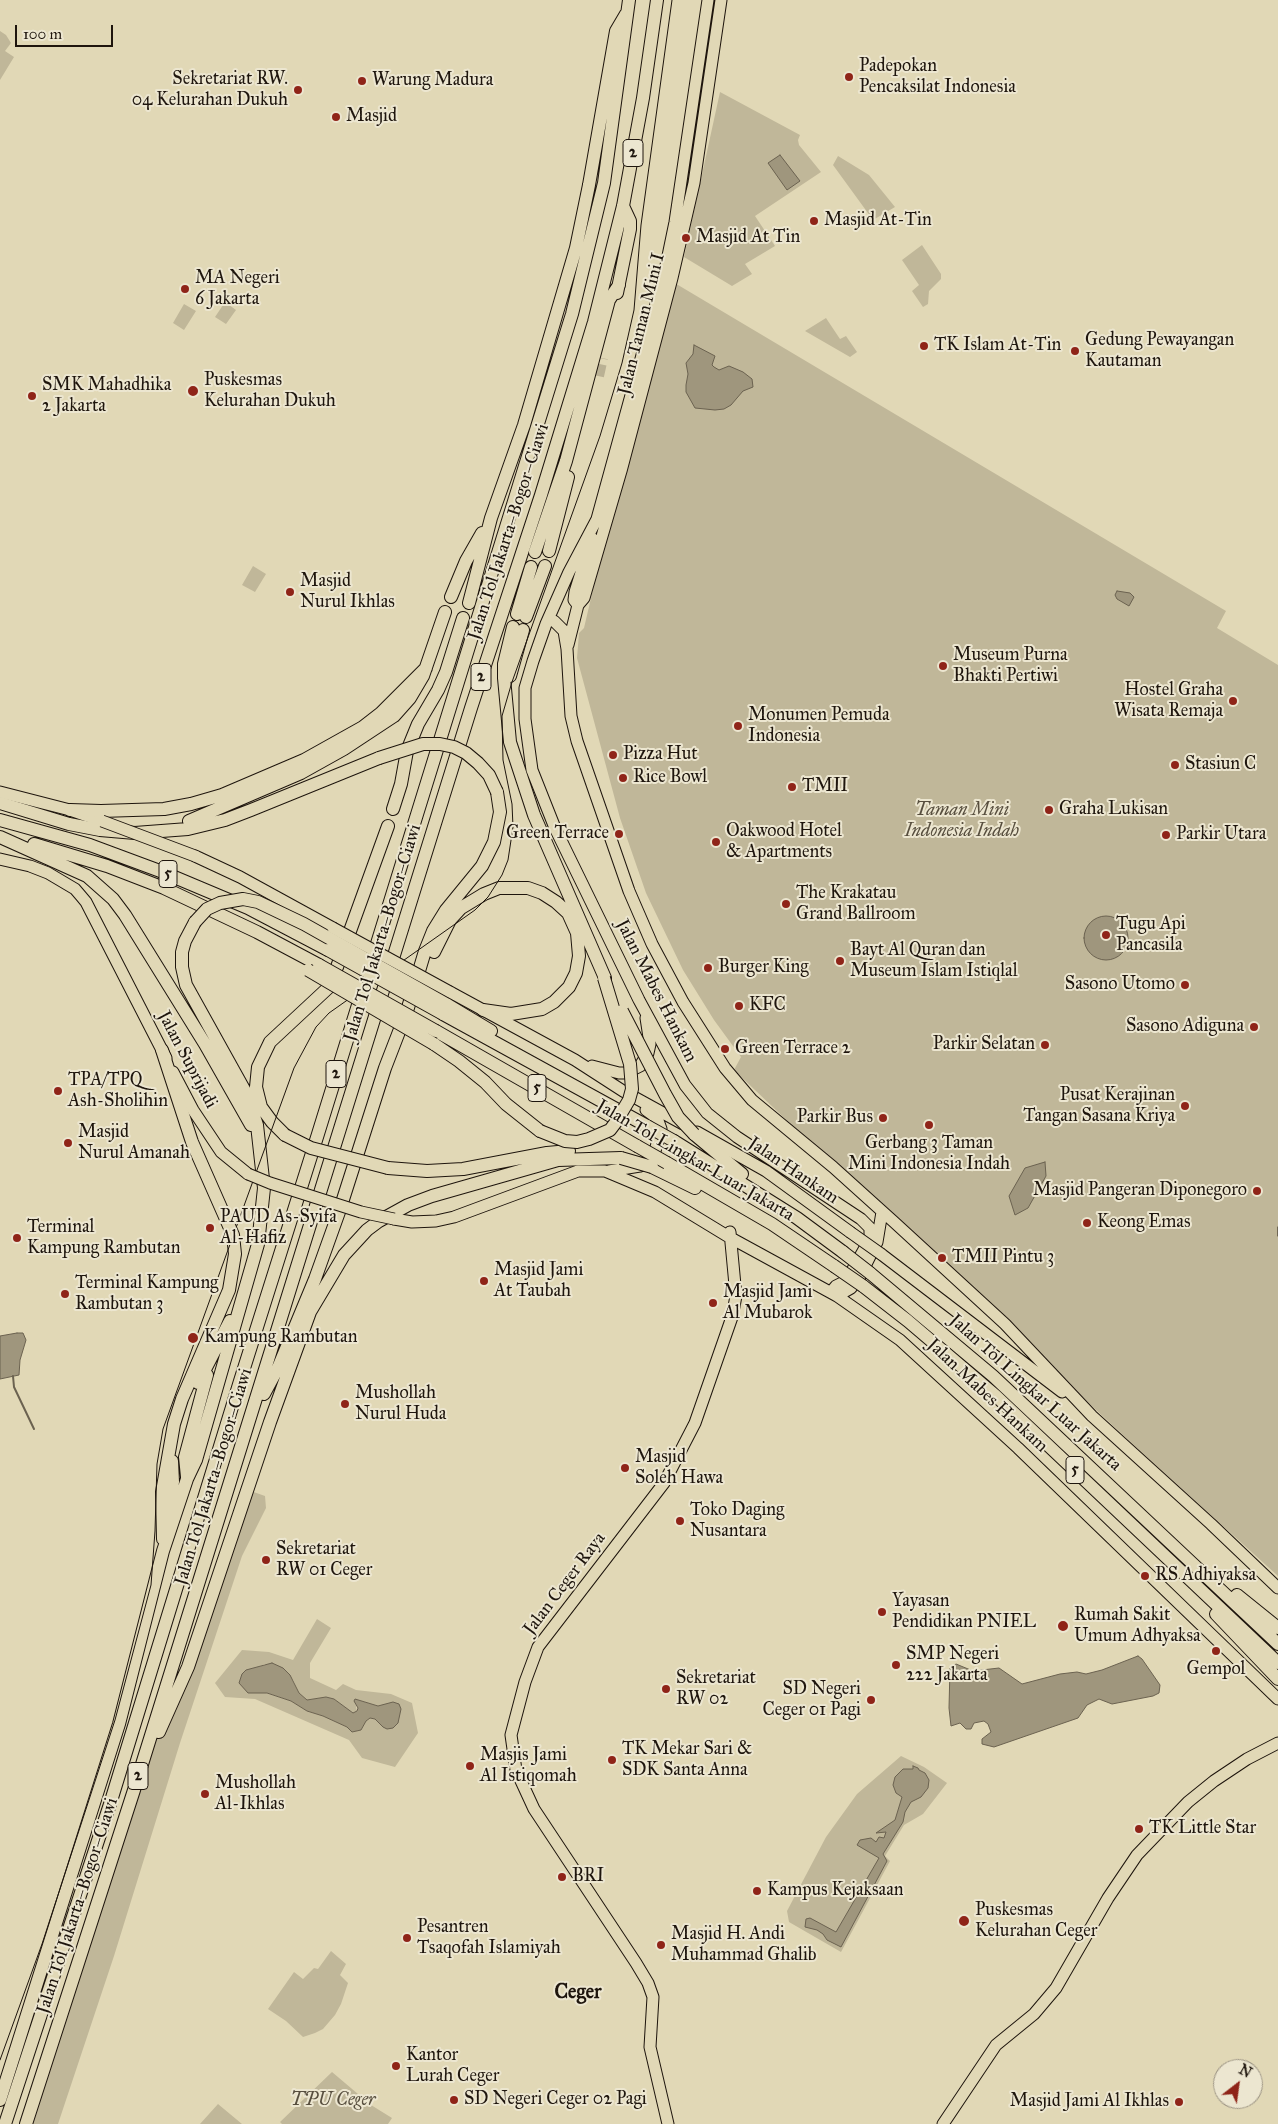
<!DOCTYPE html>
<meta charset="utf-8">
<style>
body{margin:0}
#map{position:relative;width:1278px;height:2124px;overflow:hidden;background:#e1d8b6;font-family:"IM FELL Great Primer",serif}
canvas{display:block}
.north{position:absolute;left:1213px;top:2059px;width:50px;height:50px;box-sizing:border-box;background:#ece6d0;border:1px solid #9a9282;border-radius:50%;rotate:30deg;font-size:14px;font-weight:700;line-height:20px;text-align:center;color:#1e150d}
.north::after{content:'';display:block;margin:auto;width:18px;height:22px;background:#8f2418;clip-path:polygon(50% 0,100% 100%,50% 72%,0 100%)}
.scale{position:absolute;left:15px;top:25px;width:98px;height:22px;box-sizing:border-box;border:2px solid #1e150d;border-top:0;padding-left:6px;font-size:15px;line-height:18px;white-space:nowrap;color:#1e150d;-webkit-text-stroke:4px #ece6d0;paint-order:stroke}
</style>
<div id="map">
<canvas width="1278" height="2124"></canvas>
<div class="north">N</div>
<div class="scale">100 m</div>
</div>
<script>
const ctx = document.querySelector('canvas').getContext('2d');
ctx.lineJoin = 'round';
function fillPath(path, color) { ctx.fillStyle = color; ctx.fill(path, 'evenodd'); }
const toPath = rows => new Path2D(rows.map(r => 'M' + r).join(''));
function stroke(path, color, width, dash) { ctx.strokeStyle = color; ctx.lineWidth = width; ctx.lineCap = dash ? 'butt' : 'round'; ctx.setLineDash(dash || []); ctx.stroke(path); }
function drawText(font, color, halo, rows, align = 'center') {
  ctx.font = font + ' "IM FELL Great Primer",serif'; ctx.lineWidth = 4; ctx.setLineDash([]); ctx.textBaseline = 'middle'; ctx.strokeStyle = halo; ctx.fillStyle = color; for (const [text, x, y, turn = 0] of rows) {
    ctx.save(); ctx.translate(x, y); ctx.rotate((+turn || 0) * Math.PI / 180); ctx.textAlign = isNaN(turn) ? turn : align; if (halo) ctx.strokeText(text, 0, 0); ctx.fillText(text, 0, 0); ctx.restore();
  }
}
const green = toPath([
 [0,31,6,35,11,43,5,51,14,57,0,80],
 [720,92,800,135,798,140,799,145,821,172,755,216,775,246,745,264,752,274,732,286,684,257],
 [838,156,869,175,895,207,873,220,833,165],
 [922,245,941,274,941,279,929,291,928,304,923,307,912,291,919,285,902,260],
 [673,282,1226,611,1217,628,1278,665,1278,1576,1136,1447,888,1217,734,1070,741,1057,714,1020,683,970,646,893,620,818,577,658,579,633,584,628,606,534],
 [225,302,236,310,226,324,215,317],
 [184,304,196,311,184,330,173,323],
 [826,318,840,339,846,336,857,352,850,357,805,331],
 [253,566,266,574,255,592,242,585],
 [248,1490,265,1496,266,1508,242,1556,180,1743,114,1956,58,2124,26,2124,134,1790,188,1667],
 [317,1619,331,1628,310,1663,310,1678,336,1690,343,1684,356,1690,391,1694,412,1703,418,1733,395,1767,362,1758,349,1740,255,1699,225,1697,215,1683,242,1650,269,1652,293,1660],
 [265,1664,293,1680,299,1693,307,1700,326,1697,334,1699,353,1713,357,1712,355,1699,378,1706,385,1705,383,1727,375,1719,370,1718,366,1721,361,1730,352,1732,347,1727,323,1716,307,1711,291,1701,266,1693,258,1667],
 [901,1756,924,1767,947,1783,923,1814,904,1825,885,1856,890,1861,841,1952,789,1922,787,1911,826,1837,857,1794],
 [331,1951,346,1964,340,1975,348,1983,341,2004,335,2015,323,2029,315,2033,303,2037,286,2021,268,2009,294,1972,303,1979,314,1968,318,1969],
 [332,2072,371,2105,392,2118,388,2124,282,2124,280,2122],
 [218,2104,242,2124,200,2124]
]);
const water = toPath([
 [780,155,800,181,787,190,768,163,780,155],
 [694,345,715,356,712,365,714,367,719,370,729,366,743,372,752,379,753,387,743,391,731,405,724,409,715,410,695,408,686,392,686,385,688,374,686,363,693,354,694,345],
 [1117,591,1130,593,1134,597,1129,606,1117,599,1115,595,1117,591],
 '1084 938a22 22 0 1 1 44 0a22 22 0 1 1-44 0Z',
 [1045,1162,1046,1176,1028,1208,1015,1215,1009,1196,1025,1168,1045,1162],
 [17,1333,23,1333,26,1340,20,1360,19,1375,0,1379,0,1336,17,1333],
 [1138,1656,1142,1659,1160,1685,1159,1693,1153,1696,1112,1704,1099,1699,1087,1705,1078,1718,994,1747,982,1744,982,1739,991,1732,988,1724,984,1721,974,1723,971,1729,966,1729,960,1723,951,1726,949,1708,950,1668,956,1664,973,1671,999,1668,1022,1684,1060,1674,1077,1672,1086,1674,1102,1670,1138,1656],
 [272,1663,283,1668,290,1675,299,1693,307,1700,326,1697,334,1699,353,1713,357,1711,358,1708,354,1701,355,1699,378,1706,393,1702,399,1704,401,1709,398,1723,393,1728,387,1729,383,1727,375,1719,370,1718,366,1721,361,1730,352,1732,347,1727,323,1716,307,1711,291,1701,267,1693,248,1693,239,1683,242,1674,246,1670,272,1663],
 [913,1766,918,1768,919,1770,925,1773,929,1780,928,1788,921,1797,911,1802,905,1812,903,1822,883,1854,887,1861,841,1947,827,1940,823,1934,817,1930,805,1927,806,1919,810,1918,836,1932,879,1858,857,1845,860,1840,871,1838,876,1842,879,1837,884,1838,886,1832,876,1833,895,1820,902,1797,896,1793,893,1785,895,1777,903,1769,913,1769,913,1766]
]);
const stream = toPath([
 [13,1376,14,1387,34,1429]
]);
const highwayTunnel = toPath([
 [598,376,602,358]
]);
const major = toPath([
 [708,0,675,222,664,275,597,519,569,572,546,624,533,661,525,688,525,719,532,770,555,828,639,1000,685,1085,707,1113,737,1137,861,1219,870,1228,870,1239,848,1278,844,1282,836,1286,831,1292],
 [578,605,574,600,575,592,592,538],
 [554,621,564,631,567,649,571,716,577,741,629,891,652,944,683,1002,725,1068,752,1100,833,1167,894,1222,1005,1324,1092,1416,1211,1524,1278,1588],
 [568,645,578,605,584,598,621,471,672,278,694,183,721,0],
 [0,792,70,810,102,821],
 [195,856,240,877,333,928],
 [0,859,30,866,48,873,75,889,81,896,86,902,166,1058],
 [450,992,575,1060,623,1091,683,1124],
 [592,1066,619,1073,626,1073,640,1066,648,1053,650,1044,646,1018],
 [173,1072,193,1110,221,1152,248,1174],
 [697,1132,766,1171,850,1232],
 [609,1171,640,1166,646,1164,655,1151,661,1129,657,1118,646,1110],
 [394,1219,412,1222,436,1221,454,1217,578,1171,605,1171,655,1192,729,1237,837,1296,900,1340,1018,1448,1278,1699],
 [881,1254,1062,1392],
 [837,1296,851,1288,858,1280,877,1242,882,1212],
 [668,2124,650,2047,653,1997,648,1983,636,1963,534,1809,516,1770,511,1735,525,1682,538,1647,664,1483,695,1423,732,1317,736,1296,730,1232],
 [943,2124,996,2045,1034,2014,1056,1988,1108,1898,1137,1855,1188,1802,1214,1781,1247,1759,1278,1743]
]);
const highway = toPath([
 [617,293,630,229,630,221,623,206],
 [549,551,568,477],
 [535,552,566,461,609,300,619,285],
 [451,597,466,561,482,533],
 [469,603,491,518,524,425,576,248,589,185,616,31,626,14],
 [517,614,531,567],
 [526,617,545,566],
 [513,627,504,664,504,678,510,742,534,815,605,978],
 [510,676,523,630],
 [0,803,69,824,100,830,135,833,188,829,225,820,251,810,379,758],
 [393,809,401,784,407,751,418,724,438,690,446,672,463,618],
 [70,810,101,811,164,809,191,804,222,795,304,760,363,727,381,713,426,668],
 [0,820,90,845,160,871,248,908,328,950],
 [189,821,301,773,344,749,394,716,410,698,423,676,445,612],
 [0,837,87,876,113,899,125,915,205,1044,251,1125],
 [34,844,107,866,164,888,257,932,319,965],
 [434,952,450,920,461,908,484,894,499,888,528,888,542,893,556,902,568,913,577,933,579,956,576,973,569,987,554,1002,542,1009,511,1014,483,1010],
 [446,1004,491,1031],
 [443,1014,647,1126],
 [436,1031,637,1146],
 [434,1044,459,1061,485,1082,506,1104,540,1131],
 [162,1050,192,1142,233,1235,235,1254,229,1290,182,1399,174,1424,162,1492,163,1539],
 [694,1134,742,1174],
 [285,1135,272,1122,261,1107,256,1087,258,1067,270,1042,328,988,337,967,388,826],
 [674,1141,797,1218,843,1252],
 [667,1163,772,1224,834,1266],
 [652,1167,695,1188],
 [388,1168,427,1171,463,1169,547,1153,569,1151],
 [870,1273,993,1376,1278,1644],
 [863,1286,908,1321,996,1396,1278,1663],
 [198,1383,230,1321],
 [264,1394,278,1368,315,1279,339,1212,385,1068,407,1011,425,951,433,931,446,910,482,866,494,842,500,812,497,792],
 [187,1477,185,1457,207,1375],
 [168,1511,173,1482,172,1461],
 [1237,1595,1278,1628],
 [1216,1614,1278,1679],
 [159,1732,188,1667,270,1422,310,1312,344,1255,367,1230,379,1221,408,1205,432,1196,558,1160,621,1158],
 [0,2100,119,1724,163,1551,187,1479,196,1460,258,1244,264,1188,257,1125,246,1093,186,985,182,967,182,952,185,941,195,922],
 [5,2124,111,1801,240,1381,318,1134,572,314,604,183,629,0],
 [26,2124,134,1790,471,708,541,495,594,322,623,206,643,98,657,0]
]);
const tram = toPath([
 [1278,1227,1278,1236],
 [0,2060,42,1944,115,1720,151,1585,155,1531,157,1464,163,1429,294,1068,316,1027,329,1013,475,910,488,897,502,875,508,860,513,827,512,804,503,760,502,716,512,682,600,436,622,363,634,310,641,225,672,0]
]);
const majorBridge = toPath([
 [102,821,195,856],
 [333,928,450,992],
 [248,1174,270,1183,361,1212,394,1219],
 [850,1232,881,1254]
]);
const highwayBridge = toPath([
 [379,758,423,744,440,744,454,747,466,753,478,763,489,775,497,792],
 [195,922,207,909,220,903,243,899,258,902,304,924,446,1004],
 [328,950,443,1014],
 [319,965,436,1031],
 [308,970,434,1044],
 [622,1011,665,1094,678,1117,694,1134],
 [647,1126,674,1141],
 [540,1131,565,1141,577,1142,589,1139,610,1130,616,1122,629,1100,632,1089,630,1064,604,978],
 [285,1135,311,1148,388,1168],
 [637,1146,667,1163],
 [621,1158,652,1167],
 [843,1252,870,1273],
 [834,1266,863,1286]
]);
const markers = [
 [849,77,5,"#8f2418"],
 [362,81,5,"#8f2418"],
 [298,90,5,"#8f2418"],
 [336,117,5,"#8f2418"],
 [814,221,5,"#8f2418"],
 [686,238,5,"#8f2418"],
 [185,289,5,"#8f2418"],
 [924,346,5,"#8f2418"],
 [1075,351,5,"#8f2418"],
 [193,391,6,"#8f2418"],
 [32,396,5,"#8f2418"],
 [290,592,5,"#8f2418"],
 [943,666,5,"#8f2418"],
 [1233,701,5,"#8f2418"],
 [738,726,5,"#8f2418"],
 [613,755,5,"#8f2418"],
 [1175,765,5,"#8f2418"],
 [623,778,5,"#8f2418"],
 [792,787,5,"#8f2418"],
 [1049,810,5,"#8f2418"],
 [619,834,5,"#8f2418"],
 [1166,835,5,"#8f2418"],
 [716,842,5,"#8f2418"],
 [786,904,5,"#8f2418"],
 [1106,935,5,"#8f2418"],
 [840,961,5,"#8f2418"],
 [708,968,5,"#8f2418"],
 [1185,985,5,"#8f2418"],
 [739,1006,5,"#8f2418"],
 [1254,1027,5,"#8f2418"],
 [1045,1045,5,"#8f2418"],
 [725,1049,5,"#8f2418"],
 [58,1091,5,"#8f2418"],
 [1185,1106,5,"#8f2418"],
 [883,1118,5,"#8f2418"],
 [929,1125,5,"#8f2418"],
 [68,1143,5,"#8f2418"],
 [1257,1191,5,"#8f2418"],
 [1087,1223,5,"#8f2418"],
 [210,1228,5,"#8f2418"],
 [17,1238,5,"#8f2418"],
 [942,1258,5,"#8f2418"],
 [484,1281,5,"#8f2418"],
 [65,1294,5,"#8f2418"],
 [713,1303,5,"#8f2418"],
 [193,1338,6,"#8f2418"],
 [345,1404,5,"#8f2418"],
 [625,1468,5,"#8f2418"],
 [680,1521,5,"#8f2418"],
 [266,1560,5,"#8f2418"],
 [1145,1576,5,"#8f2418"],
 [882,1612,5,"#8f2418"],
 [1063,1626,6,"#8f2418"],
 [1216,1651,5,"#8f2418"],
 [896,1665,5,"#8f2418"],
 [666,1689,5,"#8f2418"],
 [871,1700,5,"#8f2418"],
 [612,1760,5,"#8f2418"],
 [470,1766,5,"#8f2418"],
 [205,1794,5,"#8f2418"],
 [1139,1829,5,"#8f2418"],
 [562,1877,5,"#8f2418"],
 [757,1891,5,"#8f2418"],
 [964,1921,6,"#8f2418"],
 [407,1938,5,"#8f2418"],
 [661,1945,5,"#8f2418"],
 [396,2066,5,"#8f2418"],
 [454,2100,5,"#8f2418"],
 [1179,2102,5,"#8f2418"]
];
const shields = [
 [633,153,20],
 [481,677,20],
 [168,874,18],
 [336,1074,20],
 [537,1088,18],
 [1075,1470,18],
 [138,1776,20]
];
const shieldNames = [
 ["2",633,153],
 ["2",481,677],
 ["5",168,874],
 ["2",336,1074],
 ["5",537,1088],
 ["5",1075,1470],
 ["2",138,1776]
];
const poiNames = [
 ["Padepokan",859,67],
 ["Pencaksilat Indonesia",859,88],
 ["Sekretariat RW.",288,80,"right"],
 ["04 Kelurahan Dukuh",288,101,"right"],
 ["Warung Madura",372,81],
 ["Masjid",346,117],
 ["Masjid At-Tin",824,221],
 ["Masjid At Tin",696,238],
 ["MA Negeri",195,279],
 ["6 Jakarta",195,300],
 ["Gedung Pewayangan",1085,341],
 ["Kautaman",1085,362],
 ["TK Islam At-Tin",934,346],
 ["Puskesmas",204,381],
 ["Kelurahan Dukuh",204,402],
 ["SMK Mahadhika",42,386],
 ["2 Jakarta",42,407],
 ["Masjid",300,582],
 ["Nurul Ikhlas",300,603],
 ["Museum Purna",953,656],
 ["Bhakti Pertiwi",953,677],
 ["Hostel Graha",1223,691,"right"],
 ["Wisata Remaja",1223,712,"right"],
 ["Monumen Pemuda",748,716],
 ["Indonesia",748,737],
 ["Pizza Hut",623,755],
 ["Stasiun C",1185,765],
 ["Rice Bowl",633,778],
 ["TMII",802,787],
 ["Graha Lukisan",1059,810],
 ["Oakwood Hotel",726,832],
 ["& Apartments",726,853],
 ["Green Terrace",609,834,"right"],
 ["Parkir Utara",1176,835],
 ["The Krakatau",796,894],
 ["Grand Ballroom",796,915],
 ["Tugu Api",1116,925],
 ["Pancasila",1116,946],
 ["Bayt Al Quran dan",850,951],
 ["Museum Islam Istiqlal",850,972],
 ["Burger King",718,968],
 ["Sasono Utomo",1175,985,"right"],
 ["KFC",749,1006],
 ["Sasono Adiguna",1244,1027,"right"],
 ["Parkir Selatan",1035,1045,"right"],
 ["Green Terrace 2",735,1049],
 ["TPA/TPQ",68,1081],
 ["Ash-Sholihin",68,1102],
 ["Pusat Kerajinan",1175,1096,"right"],
 ["Tangan Sasana Kriya",1175,1117,"right"],
 ["Parkir Bus",873,1118,"right"],
 ["Masjid",78,1133],
 ["Nurul Amanah",78,1154],
 ["Gerbang 3 Taman",929,1144,"center"],
 ["Mini Indonesia Indah",929,1165,"center"],
 ["Masjid Pangeran Diponegoro",1247,1191,"right"],
 ["PAUD As-Syifa",220,1218],
 ["Al-Hafiz",220,1239],
 ["Keong Emas",1097,1223],
 ["Terminal",27,1228],
 ["Kampung Rambutan",27,1249],
 ["TMII Pintu 3",952,1258],
 ["Masjid Jami",494,1271],
 ["At Taubah",494,1292],
 ["Terminal Kampung",75,1284],
 ["Rambutan 3",75,1305],
 ["Masjid Jami",723,1293],
 ["Al Mubarok",723,1314],
 ["Kampung Rambutan",204,1338],
 ["Mushollah",355,1394],
 ["Nurul Huda",355,1415],
 ["Masjid",635,1458],
 ["Soleh Hawa",635,1479],
 ["Toko Daging",690,1511],
 ["Nusantara",690,1532],
 ["Sekretariat",276,1550],
 ["RW 01 Ceger",276,1571],
 ["RS Adhiyaksa",1155,1576],
 ["Yayasan",892,1602],
 ["Pendidikan PNIEL",892,1623],
 ["Rumah Sakit",1074,1616],
 ["Umum Adhyaksa",1074,1637],
 ["SMP Negeri",906,1655],
 ["222 Jakarta",906,1676],
 ["Gempol",1216,1670,"center"],
 ["Sekretariat",676,1679],
 ["RW 02",676,1700],
 ["SD Negeri",861,1690,"right"],
 ["Ceger 01 Pagi",861,1711,"right"],
 ["TK Mekar Sari &",622,1750],
 ["SDK Santa Anna",622,1771],
 ["Masjis Jami",480,1756],
 ["Al Istiqomah",480,1777],
 ["Mushollah",215,1784],
 ["Al-Ikhlas",215,1805],
 ["TK Little Star",1149,1829],
 ["BRI",572,1877],
 ["Kampus Kejaksaan",767,1891],
 ["Puskesmas",975,1911],
 ["Kelurahan Ceger",975,1932],
 ["Pesantren",417,1928],
 ["Tsaqofah Islamiyah",417,1949],
 ["Masjid H. Andi",671,1935],
 ["Muhammad Ghalib",671,1956],
 ["Kantor",406,2056],
 ["Lurah Ceger",406,2077],
 ["SD Negeri Ceger 02 Pagi",464,2100],
 ["Masjid Jami Al Ikhlas",1169,2102,"right"]
];
const streetNames = [
 ["Jalan Taman Mini I",642,324,-76],
 ["Jalan Tol Jakarta–Bogor–Ciawi",509,532,-72],
 ["Jalan Tol Jakarta–Bogor–Ciawi",383,933,-73],
 ["Jalan Mabes Hankam",656,991,63],
 ["Jalan Suprijadi",187,1060,62],
 ["Jalan Tol Lingkar Luar Jakarta",695,1161,30],
 ["Jalan Hankam",793,1171,34],
 ["Jalan Tol Lingkar Luar Jakarta",1035,1393,42],
 ["Jalan Mabes Hankam",987,1396,43],
 ["Jalan Tol Jakarta–Bogor–Ciawi",214,1477,-73],
 ["Jalan Ceger Raya",565,1584,-53],
 ["Jalan Tol Jakarta–Bogor–Ciawi",78,1906,-72]
];
const parkNames = [
 ["Taman Mini",962,811],
 ["Indonesia Indah",962,832],
 ["TPU Ceger",333,2101]
];
const quarterNames = [
 ["Ceger",578,1993]
];
fillPath(green, '#c0b799');
fillPath(water, '#9f967d');
stroke(water, '#6b6250', 1);
stroke(stream, '#6b6250', 2);
stroke(highwayTunnel, '#bab194', 12, [12, 6]);
stroke(major, '#1e150d', 13);
stroke(highway, '#1e150d', 14);
stroke(major, '#e1d8b6', 11);
stroke(highway, '#e1d8b6', 12);
stroke(tram, '#1e150d', 1);
stroke(majorBridge, '#1e150d', 13, []);
stroke(highwayBridge, '#1e150d', 14, []);
stroke(majorBridge, '#e1d8b6', 11);
stroke(highwayBridge, '#e1d8b6', 12);
for (const [x, y, r, color] of markers) { const dot = new Path2D(); dot.arc(x, y, r, 0, 2 * Math.PI); ctx.fillStyle = color; ctx.fill(dot); stroke(dot, '#ece6d0', 2); }
for (const [x, y, w] of shields) { const box = new Path2D(); box.roundRect(x - w / 2, y - 13.5, w, 27, 4); ctx.fillStyle = '#ece6d0'; ctx.fill(box); stroke(box, '#1e150d', 1); }
drawText('bold 16px', '#1e150d', null, shieldNames);
drawText('18px', '#1e150d', '#ece6d0', poiNames, 'left');
drawText('18px', '#1e150d', '#ece6d0', streetNames);
drawText('italic 18px', '#574e3e', '#ece6d0', parkNames);
drawText('bold 20px', '#1e150d', '#ece6d0', quarterNames);
</script>
